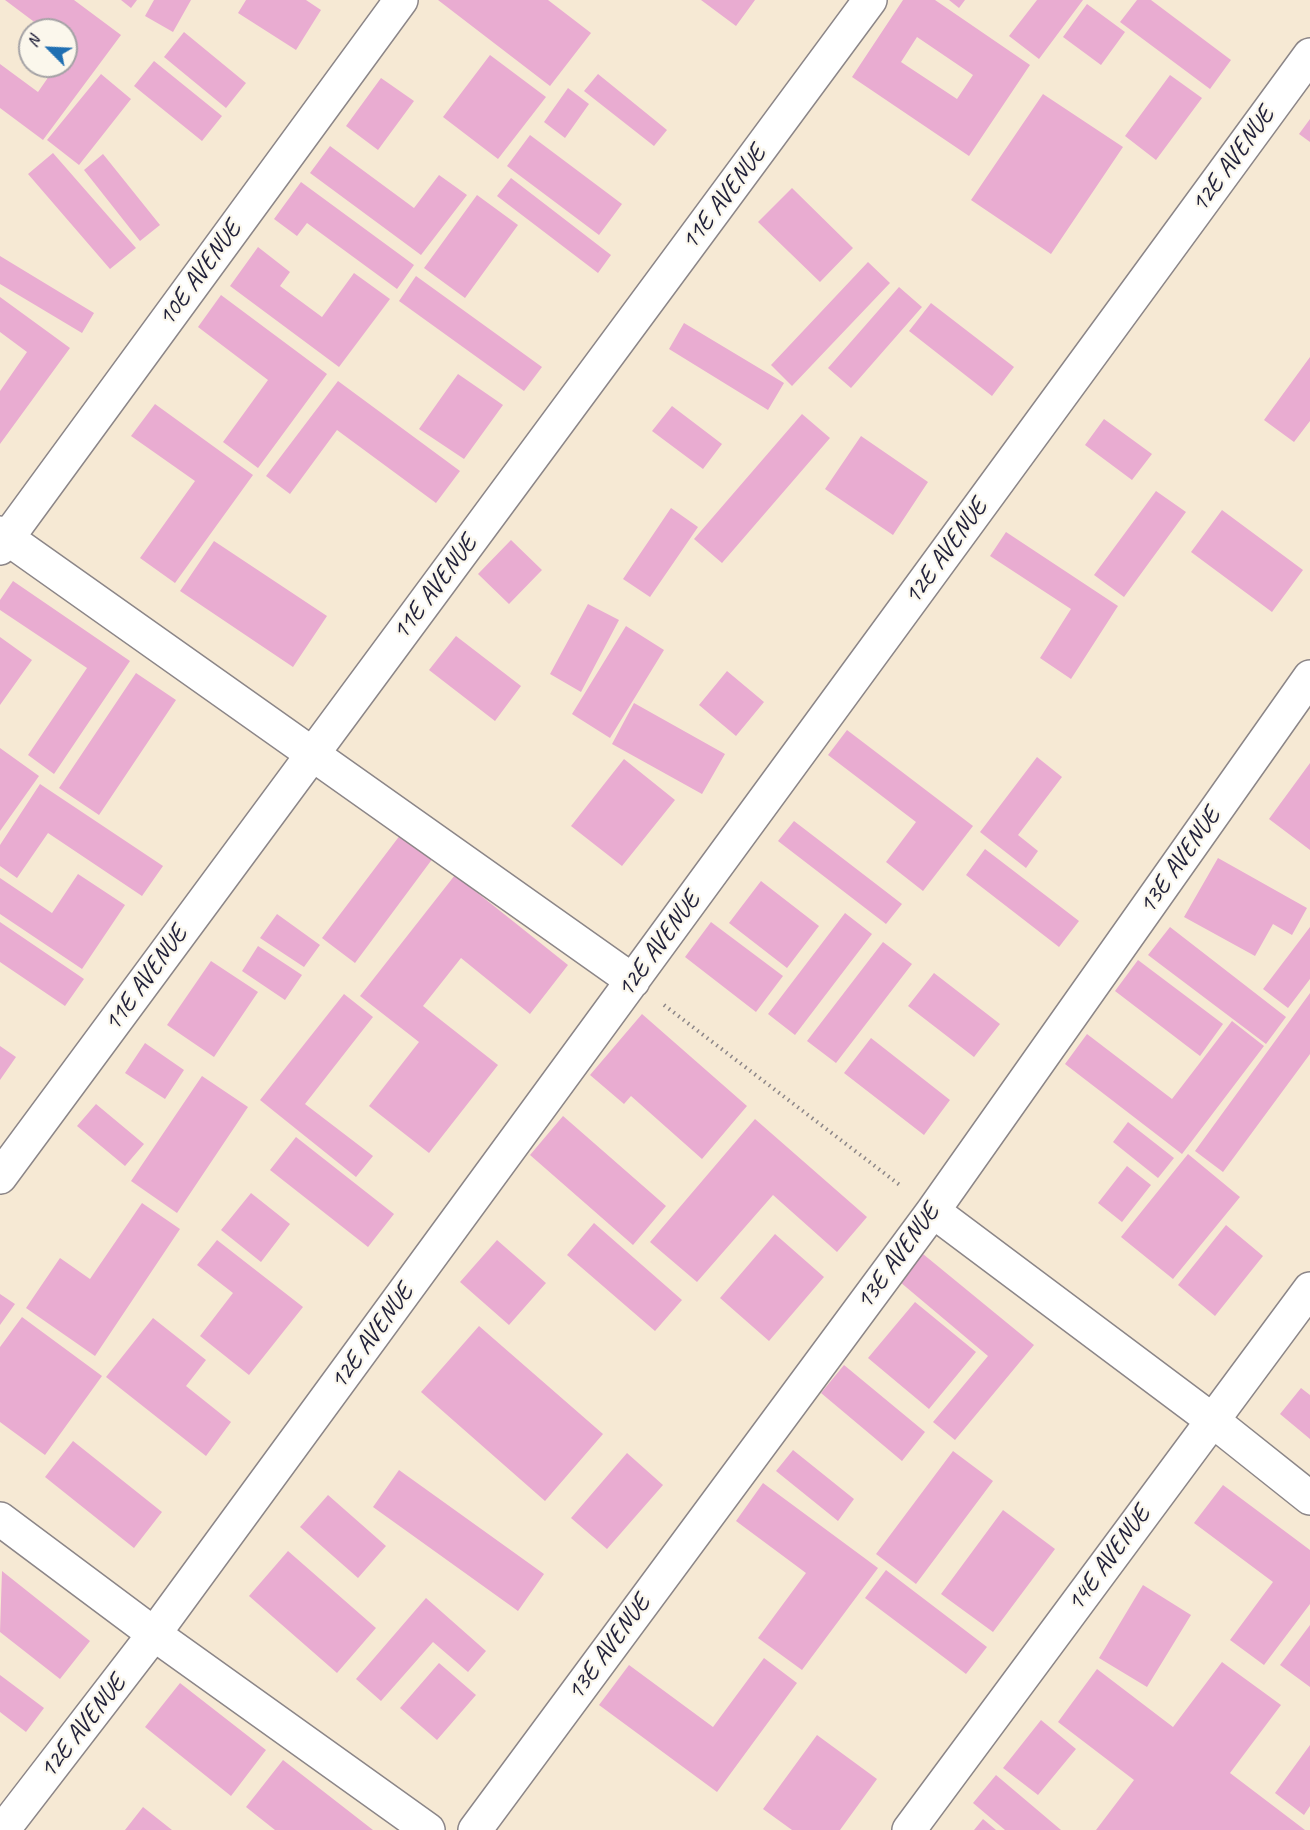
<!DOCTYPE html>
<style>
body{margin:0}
#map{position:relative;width:1310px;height:1830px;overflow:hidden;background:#f6e9d4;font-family:Caveat,sans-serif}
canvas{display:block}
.north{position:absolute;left:18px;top:18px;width:60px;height:60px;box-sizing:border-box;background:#fbf7ec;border:2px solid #a4a2a5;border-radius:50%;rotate:294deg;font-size:16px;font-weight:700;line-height:24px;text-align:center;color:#22223b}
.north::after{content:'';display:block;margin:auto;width:21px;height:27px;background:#1f6fb2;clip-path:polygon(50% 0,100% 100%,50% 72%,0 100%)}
</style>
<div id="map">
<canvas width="1310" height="1830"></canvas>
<div class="north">N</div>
</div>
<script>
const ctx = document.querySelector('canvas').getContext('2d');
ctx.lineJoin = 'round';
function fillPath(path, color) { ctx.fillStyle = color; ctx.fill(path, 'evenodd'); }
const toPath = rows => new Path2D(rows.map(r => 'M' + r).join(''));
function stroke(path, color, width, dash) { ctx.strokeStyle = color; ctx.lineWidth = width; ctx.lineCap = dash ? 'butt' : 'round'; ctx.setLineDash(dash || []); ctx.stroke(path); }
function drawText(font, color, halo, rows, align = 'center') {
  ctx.font = font + ' Caveat,sans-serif'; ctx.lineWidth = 4.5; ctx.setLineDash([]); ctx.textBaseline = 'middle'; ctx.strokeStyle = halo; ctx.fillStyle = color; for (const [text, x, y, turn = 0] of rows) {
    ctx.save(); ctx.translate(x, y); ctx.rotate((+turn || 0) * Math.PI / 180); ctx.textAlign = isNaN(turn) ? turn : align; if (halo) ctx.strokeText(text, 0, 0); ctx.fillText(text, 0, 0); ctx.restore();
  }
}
const building = toPath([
 [5,0,74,0,121,35,43,140,0,108,0,64,38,92,56,66,66,66,66,53,69,49,66,46,66,30,45,30],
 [121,0,137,0,131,8],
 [154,0,191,0,173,32,145,16],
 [246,0,306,0,321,10,296,50,238,13],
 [438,0,548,0,591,33,550,86],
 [701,0,755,0,736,26],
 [903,0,935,0,1030,65,969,156,852,77],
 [917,37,973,75,957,99,901,62],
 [949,0,965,0,959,8],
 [1037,0,1083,0,1039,59,1009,36],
 [1137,0,1151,0,1231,60,1210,89,1120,22],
 [1087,4,1125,32,1101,65,1063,37],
 [184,32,246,83,226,108,164,57],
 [490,55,546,97,498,159,443,117],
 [154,61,222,116,202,141,134,86],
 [101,74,131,99,79,165,47,140],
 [598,74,667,130,654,146,584,91],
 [1170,75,1202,98,1156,160,1125,136],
 [381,78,414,101,378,150,346,126],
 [568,88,589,104,565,138,544,122],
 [1043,94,1123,147,1051,254,971,200],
 [1310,119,1310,142,1299,134],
 [530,135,622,204,599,235,507,166],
 [330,146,414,208,439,175,467,195,421,255,310,173],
 [53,153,136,248,110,269,28,174],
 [103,154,160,225,140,241,84,170],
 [511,178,611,255,598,273,497,196],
 [301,182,414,265,397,289,307,223,297,236,274,219],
 [792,188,853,248,820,282,758,222],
 [477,195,518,225,465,298,424,268],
 [258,247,290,272,280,286,322,317,354,273,390,299,339,367,230,286],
 [0,256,94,313,82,333,0,284],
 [868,262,890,283,792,386,771,365],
 [416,276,542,367,524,391,399,301],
 [899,287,922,307,851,388,828,368],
 [221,295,327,374,258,468,223,442,268,380,198,327],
 [0,297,70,348,0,444,0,391,27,352,0,332],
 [931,303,1014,367,992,396,909,331],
 [684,323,784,383,768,410,669,349],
 [1310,357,1310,421,1294,442,1264,420],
 [458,374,503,405,464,459,419,429],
 [338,381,460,471,436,503,337,430,290,494,266,476],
 [155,404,253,475,175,583,140,558,195,481,131,436],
 [672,406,722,444,703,469,652,431],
 [802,414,830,438,722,563,694,539],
 [1104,419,1152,454,1132,480,1085,445],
 [861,436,928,482,893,535,825,489],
 [1156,491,1186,512,1124,597,1094,575],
 [671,508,698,527,650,597,623,579],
 [1222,510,1303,570,1272,612,1191,552],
 [1006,532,1118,606,1071,679,1040,658,1071,609,990,556],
 [511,540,542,570,509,604,478,574],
 [214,541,327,616,293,667,180,591],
 [13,581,130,661,54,774,28,755,87,668,0,610,0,600],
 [588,604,619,620,581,692,550,674],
 [626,626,664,650,610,738,572,714],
 [456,636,521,686,495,721,429,670],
 [0,637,32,660,0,705],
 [727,671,764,702,736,736,699,705],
 [136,673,176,700,99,815,59,788],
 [634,703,725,754,702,794,612,744],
 [847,730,973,826,923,891,886,862,916,822,828,755],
 [0,748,39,776,0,831],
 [1037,757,1062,777,1018,835,1038,851,1026,868,980,832],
 [624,759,675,800,622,866,571,826],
 [1310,763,1310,850,1269,819],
 [40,784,163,866,142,896,48,833,17,878,0,866,0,845],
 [794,821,902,904,886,924,778,841],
 [404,830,436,854,355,963,322,938],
 [985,849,1079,921,1059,947,966,875],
 [1218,858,1307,908,1292,935,1273,924,1255,956,1184,917],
 [78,874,125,905,82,969,0,914,0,878,52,913],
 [455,875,568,965,530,1014,461,958,423,1006,498,1065,429,1153,369,1106,419,1042,360,996],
 [761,881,819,926,787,968,729,923],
 [845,913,872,934,795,1035,768,1014],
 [277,914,320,945,304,967,260,938],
 [0,922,84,979,65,1006,0,962],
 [711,922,783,976,756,1012,685,957],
 [1170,927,1286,1017,1266,1044,1148,955],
 [1310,927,1310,979,1288,1008,1263,989],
 [883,942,912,964,836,1063,807,1041],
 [258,946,302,975,285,1000,242,971],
 [1138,960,1223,1024,1200,1056,1115,991],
 [211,961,258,992,214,1057,167,1025],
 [934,973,1000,1024,974,1057,908,1006],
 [1310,993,1310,1054,1223,1172,1195,1151],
 [344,994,373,1017,305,1104,373,1156,356,1177,260,1100],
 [642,1014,747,1106,702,1159,631,1096,624,1104,590,1075],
 [1232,1021,1264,1046,1182,1154,1065,1064,1087,1034,1172,1099],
 [871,1038,950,1100,924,1135,844,1073],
 [145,1043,184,1070,165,1099,125,1073],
 [0,1046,16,1057,0,1080],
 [202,1076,248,1107,177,1213,131,1181],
 [96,1104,144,1144,125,1166,77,1126],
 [563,1116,666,1206,633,1245,530,1155],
 [755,1119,867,1217,837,1252,773,1195,697,1282,650,1242],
 [1128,1122,1174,1158,1158,1178,1113,1142],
 [296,1137,394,1214,368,1247,270,1170],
 [1188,1154,1240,1197,1173,1279,1121,1237],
 [1127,1166,1151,1185,1122,1222,1098,1203],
 [251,1193,290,1224,261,1262,221,1230],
 [142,1203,180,1229,95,1356,26,1308,60,1258,90,1279],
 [594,1223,682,1300,655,1331,567,1255],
 [1226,1225,1263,1256,1215,1316,1178,1285],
 [775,1234,824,1277,769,1341,720,1298],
 [217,1240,303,1307,249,1375,200,1336,233,1293,197,1265],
 [497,1240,546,1283,509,1325,460,1282],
 [923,1254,1034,1345,955,1440,933,1422,988,1356,900,1282],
 [0,1294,15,1304,0,1325],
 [915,1302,976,1352,929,1409,868,1358],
 [22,1317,102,1376,45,1455,0,1422,0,1347],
 [153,1318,206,1360,186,1386,231,1422,206,1456,106,1377],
 [479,1326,603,1434,545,1501,421,1392],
 [844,1365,925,1432,902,1461,821,1393],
 [1301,1388,1310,1395,1310,1439,1280,1414],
 [73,1441,162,1512,134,1548,45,1477],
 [793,1450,854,1499,838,1521,776,1471],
 [953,1451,993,1481,916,1584,876,1554],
 [627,1453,663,1485,607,1549,571,1518],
 [399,1470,544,1574,518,1611,373,1507],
 [763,1483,878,1568,802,1670,758,1638,806,1573,736,1521],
 [1223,1485,1310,1550,1310,1604,1264,1665,1230,1640,1273,1582,1194,1523],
 [328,1495,386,1546,358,1578,300,1527],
 [1003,1510,1055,1549,993,1632,941,1594],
 [288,1551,376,1628,337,1673,249,1596],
 [886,1570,987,1647,966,1674,865,1598],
 [2,1571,90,1641,60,1679,0,1632],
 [1143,1585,1191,1615,1147,1687,1099,1658],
 [426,1598,486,1651,468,1672,433,1642,381,1701,356,1679],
 [1310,1625,1310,1687,1280,1665],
 [764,1658,797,1683,717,1792,599,1705,629,1665,713,1727],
 [1222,1662,1281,1705,1230,1773,1305,1830,1096,1830,1134,1780,1058,1722,1097,1669,1173,1727],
 [439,1663,476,1695,437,1740,400,1708],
 [0,1675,44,1708,26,1732,0,1712],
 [180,1683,266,1750,231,1796,145,1727],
 [1041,1720,1076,1749,1038,1795,1003,1768],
 [817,1735,877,1779,840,1830,792,1830,763,1809],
 [1310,1745,1310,1806,1304,1815,1275,1793],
 [283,1760,373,1830,275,1830,246,1807],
 [996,1775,1061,1830,1005,1830,973,1803],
 [143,1807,172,1830,125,1830],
 [983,1819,996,1830,974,1830]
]);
const path = toPath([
 [664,1005,901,1186]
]);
const minor = toPath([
 [0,533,633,981],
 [0,548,401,0],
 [0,1177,870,0],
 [933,1211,1212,1420,1310,1498],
 [3,1830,154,1634,1310,55],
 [475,1830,933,1211,1310,677],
 [909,1830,1310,1289]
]);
const tertiary = toPath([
 [0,1519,154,1634,428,1830]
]);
const streetNames = [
 ["12E AVENUE",1233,160,-54],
 ["11E AVENUE",724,198,-53],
 ["10E AVENUE",200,274,-54],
 ["12E AVENUE",946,552,-54],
 ["11E AVENUE",435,588,-53],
 ["13E AVENUE",1180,861,-55],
 ["12E AVENUE",659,945,-54],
 ["11E AVENUE",146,979,-54],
 ["13E AVENUE",898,1257,-54],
 ["12E AVENUE",372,1337,-54],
 ["14E AVENUE",1109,1559,-54],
 ["13E AVENUE",609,1648,-54],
 ["12E AVENUE",83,1727,-52]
];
fillPath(building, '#e9acd1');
stroke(minor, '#8c8688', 36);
stroke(tertiary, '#8c8688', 36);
stroke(path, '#8c8688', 4, [1.5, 4.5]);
stroke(minor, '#fff', 33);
stroke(tertiary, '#fff', 33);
drawText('26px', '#22223b', '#fbf7ec', streetNames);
</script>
